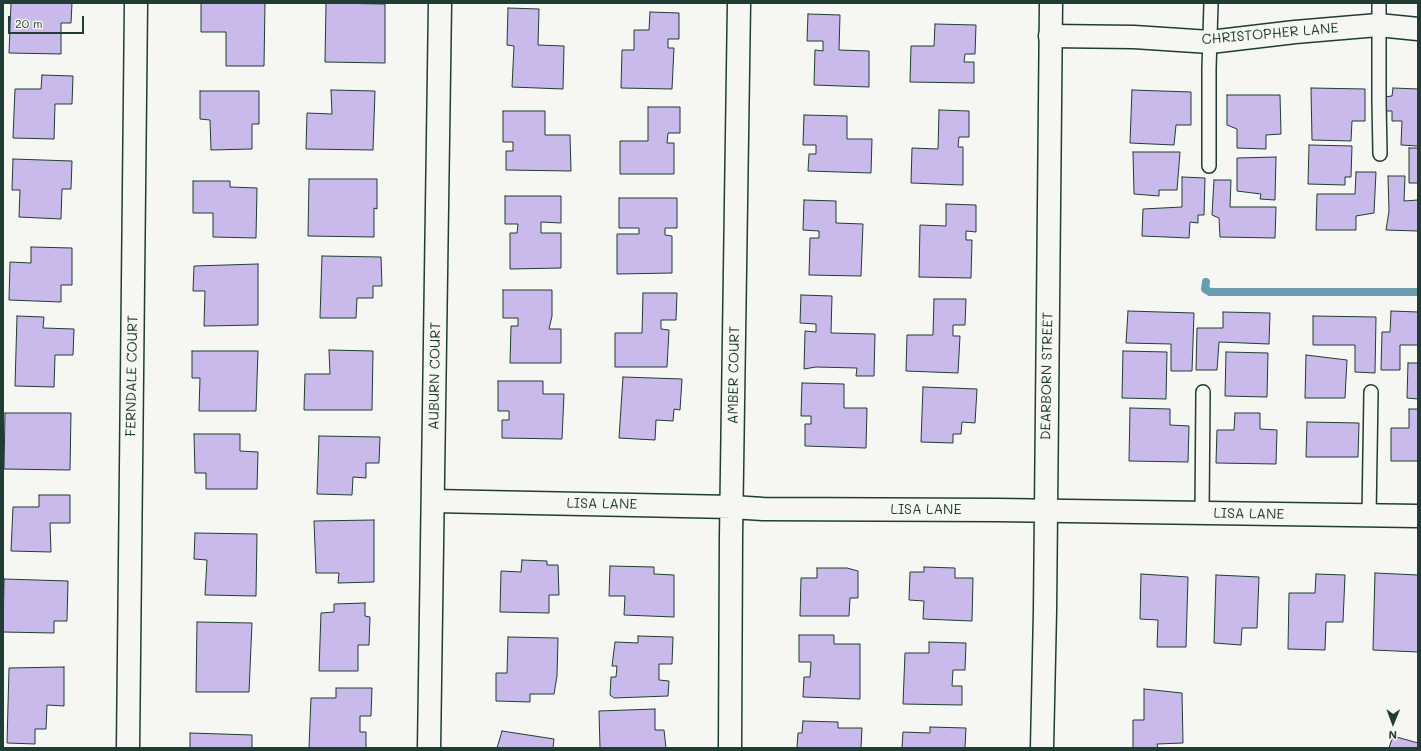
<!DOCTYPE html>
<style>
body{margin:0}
#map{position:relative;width:1421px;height:751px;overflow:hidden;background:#f6f6f2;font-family:Mali,sans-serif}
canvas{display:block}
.frame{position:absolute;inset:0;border:4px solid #1f3d34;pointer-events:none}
.north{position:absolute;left:1373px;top:703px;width:40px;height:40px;-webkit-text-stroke:3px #f6f6f2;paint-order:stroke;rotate:181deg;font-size:11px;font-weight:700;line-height:16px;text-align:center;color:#1f3d34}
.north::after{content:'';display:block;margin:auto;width:14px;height:18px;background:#1f3d34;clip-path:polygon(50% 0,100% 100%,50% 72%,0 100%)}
.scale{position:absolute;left:8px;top:16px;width:76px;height:18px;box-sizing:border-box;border:2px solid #1f3d34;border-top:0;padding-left:5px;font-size:12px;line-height:14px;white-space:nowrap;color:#1f3d34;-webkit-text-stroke:3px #f6f6f2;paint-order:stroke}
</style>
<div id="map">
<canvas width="1421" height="751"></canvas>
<div class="frame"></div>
<div class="north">N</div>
<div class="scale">20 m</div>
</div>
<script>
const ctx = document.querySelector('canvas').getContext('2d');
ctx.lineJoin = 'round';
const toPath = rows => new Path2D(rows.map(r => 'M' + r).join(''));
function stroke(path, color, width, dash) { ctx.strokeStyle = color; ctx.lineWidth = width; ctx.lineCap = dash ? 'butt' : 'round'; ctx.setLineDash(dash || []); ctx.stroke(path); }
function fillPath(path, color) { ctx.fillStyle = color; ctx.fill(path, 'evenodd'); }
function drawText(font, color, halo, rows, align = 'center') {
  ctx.font = font + ' Mali,sans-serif'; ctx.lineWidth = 3; ctx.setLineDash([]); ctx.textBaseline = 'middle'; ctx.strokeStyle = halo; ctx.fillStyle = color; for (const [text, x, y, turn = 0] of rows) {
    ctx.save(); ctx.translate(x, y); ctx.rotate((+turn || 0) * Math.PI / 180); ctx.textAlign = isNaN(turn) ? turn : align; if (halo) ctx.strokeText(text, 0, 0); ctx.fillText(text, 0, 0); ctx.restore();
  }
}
const stream = toPath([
 [1206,282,1205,289,1210,292,1418,292]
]);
const building = toPath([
 [11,3,72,3,71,23,61,23,61,54,9,53,11,3],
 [201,3,265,3,264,66,226,66,226,32,201,32,201,3],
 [326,3,385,4,385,63,325,62,326,3],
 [508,8,539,9,538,45,564,46,563,89,512,87,514,46,507,45,508,8],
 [650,12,679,13,679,39,668,39,668,48,674,48,672,89,621,88,622,50,634,50,634,30,649,30,650,12],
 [808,14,840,15,839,50,869,51,869,87,814,85,815,50,823,51,823,41,807,41,808,14],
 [935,24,976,25,975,54,965,54,964,62,974,62,974,83,910,82,911,46,934,46,935,24],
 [42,75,73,76,72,104,55,104,54,139,13,138,15,89,41,89,42,75],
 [1311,88,1365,89,1365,121,1352,121,1351,141,1312,140,1311,88],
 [1393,88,1418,89,1418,146,1401,145,1402,121,1392,121,1392,111,1384,111,1384,97,1392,96,1393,88],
 [331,90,375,91,373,150,306,149,307,113,332,114,331,90],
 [1132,90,1191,92,1191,125,1176,125,1174,145,1130,143,1132,90],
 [200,91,259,91,259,124,252,124,252,149,211,150,210,120,200,119,200,91],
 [1227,95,1280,95,1281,134,1266,135,1266,149,1237,148,1237,129,1227,125,1227,95],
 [648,107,680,107,680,133,668,133,667,143,674,143,674,174,620,174,620,141,648,141,648,107],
 [939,110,969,111,969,137,959,137,958,147,963,147,963,185,911,183,912,148,938,149,939,110],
 [503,111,545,111,545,135,570,135,571,171,506,170,506,151,513,151,513,142,503,142,503,111],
 [804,115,847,116,847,139,872,139,871,173,808,171,809,154,816,154,816,145,803,145,804,115],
 [1309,145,1352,146,1351,177,1345,177,1345,185,1308,184,1309,145],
 [1409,148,1418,148,1418,183,1409,183,1409,148],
 [1133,152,1180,152,1177,190,1159,190,1159,196,1134,194,1133,152],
 [1276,157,1275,200,1260,199,1261,194,1237,191,1237,158,1276,157],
 [13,159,72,161,71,189,62,189,61,219,19,217,20,190,12,190,13,159],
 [1356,172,1376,172,1374,213,1356,216,1356,230,1316,230,1317,194,1355,194,1356,172],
 [1388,176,1405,176,1404,201,1418,200,1418,231,1386,230,1389,211,1388,176],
 [1182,177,1205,178,1204,215,1198,215,1198,223,1190,222,1189,238,1142,236,1143,209,1182,207,1182,177],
 [309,179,377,179,377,209,374,208,374,237,308,236,309,179],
 [1214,180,1231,180,1230,207,1276,207,1275,238,1220,237,1219,218,1212,215,1214,180],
 [193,181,230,181,230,187,257,188,256,238,213,237,213,213,193,213,193,181],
 [505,196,561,196,561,223,541,222,541,233,561,233,561,268,510,269,510,233,517,233,518,224,505,224,505,196],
 [619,198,677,198,677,228,665,228,665,235,672,236,672,273,617,274,617,234,639,234,639,228,619,228,619,198],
 [804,200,836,201,836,223,863,224,861,276,809,275,810,238,819,238,819,231,803,230,804,200],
 [946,204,976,205,976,232,966,231,966,240,972,240,971,278,919,277,920,225,946,226,946,204],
 [31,247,72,248,72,285,61,285,61,302,9,300,10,262,31,263,31,247],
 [322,256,381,257,382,286,373,286,373,298,357,298,356,318,320,318,322,256],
 [258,264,258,325,204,326,205,291,193,291,194,266,258,264],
 [503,290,552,290,552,316,549,329,561,329,561,363,510,363,511,326,518,326,518,318,503,318,503,290],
 [643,293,677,293,676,320,661,320,661,329,669,330,667,367,615,367,615,333,642,333,643,293],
 [801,295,832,296,831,333,875,334,874,376,856,376,857,368,816,367,804,369,805,331,816,332,816,324,800,323,801,295],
 [934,299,966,299,965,325,953,325,953,336,960,336,958,373,906,371,907,335,933,335,934,299],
 [1128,311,1194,313,1192,371,1171,371,1171,344,1126,343,1128,311],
 [1391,311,1418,312,1418,345,1400,345,1400,370,1381,370,1382,332,1390,332,1391,311],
 [1223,312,1270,313,1269,344,1219,342,1217,370,1196,370,1197,328,1223,328,1223,312],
 [17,316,44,317,43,328,74,329,73,355,55,355,54,387,15,386,17,316],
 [1313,316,1376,317,1375,373,1355,372,1355,345,1313,345,1313,316],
 [329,350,373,351,372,410,304,410,305,374,330,374,329,350],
 [192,351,258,351,256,411,199,411,200,378,192,378,192,351],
 [1123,351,1167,352,1166,399,1122,398,1123,351],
 [1226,352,1268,353,1267,397,1225,396,1226,352],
 [1306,355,1347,360,1345,398,1305,398,1306,355],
 [1408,363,1418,363,1418,399,1407,398,1408,363],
 [623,377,682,379,680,410,674,409,673,421,656,420,655,440,619,438,623,377],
 [498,381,543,381,543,394,564,394,562,439,502,438,502,420,509,420,509,411,498,411,498,381],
 [802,383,844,384,844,408,867,408,866,448,805,446,805,424,811,424,811,416,801,416,802,383],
 [923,387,977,389,975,423,962,422,961,434,953,434,953,443,921,442,923,387],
 [1130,408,1170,409,1170,425,1189,426,1188,462,1129,461,1130,408],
 [1409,409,1418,409,1418,461,1391,461,1391,428,1409,428,1409,409],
 [5,413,71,413,70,470,4,469,5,413],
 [1235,413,1260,413,1260,429,1277,430,1276,464,1216,463,1217,430,1234,430,1235,413],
 [1307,422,1359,423,1358,457,1306,457,1307,422],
 [194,434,240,434,240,451,258,452,257,489,206,489,206,473,195,473,194,434],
 [319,436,380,437,379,463,366,463,366,478,353,477,352,495,317,494,319,436],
 [39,495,70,495,70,523,50,523,51,552,11,551,13,507,39,507,39,495],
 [374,520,374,582,338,583,339,573,316,573,314,521,374,520],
 [195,533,257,534,256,596,205,595,207,560,194,559,195,533],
 [522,560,547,561,547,565,558,565,559,595,549,595,549,613,500,612,501,571,521,572,522,560],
 [610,566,654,567,654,574,674,575,674,617,624,615,625,596,609,596,610,566],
 [924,567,955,568,955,578,973,578,972,621,923,619,924,601,909,600,910,572,924,572,924,567],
 [817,568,847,568,858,571,858,598,850,598,849,616,800,616,801,578,817,578,817,568],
 [1375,573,1418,575,1418,652,1373,650,1375,573],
 [1141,574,1188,577,1186,647,1157,647,1158,620,1140,619,1141,574],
 [1316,574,1345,575,1343,622,1326,622,1325,650,1288,649,1289,593,1315,593,1316,574],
 [1216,575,1259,577,1257,628,1242,628,1241,645,1214,643,1216,575],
 [4,579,68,581,67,621,54,621,54,633,3,632,4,579],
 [365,603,365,616,370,617,369,645,358,645,358,671,319,671,321,613,334,612,334,604,365,603],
 [197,622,252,623,249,692,196,692,197,622],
 [799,635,834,635,834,644,860,644,860,699,803,697,804,677,810,677,811,662,799,662,799,635],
 [638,636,673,637,672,664,659,664,659,680,669,681,668,696,614,698,610,695,611,677,616,677,617,666,612,666,615,642,638,643,638,636],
 [508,637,558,638,557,676,554,694,530,694,530,702,496,701,496,673,507,673,508,637],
 [929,642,966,643,965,670,953,670,952,686,962,686,962,705,903,704,905,653,929,653,929,642],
 [64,667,64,706,47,705,46,729,35,729,35,744,7,743,9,668,64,667],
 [336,688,372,688,371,716,360,716,360,732,366,732,366,748,309,748,311,698,336,698,336,688],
 [1144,689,1182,693,1183,743,1157,744,1158,748,1133,748,1133,720,1144,720,1144,689],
 [655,709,655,730,664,730,666,748,600,748,599,711,655,709],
 [803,721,838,722,838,728,862,728,861,748,797,748,798,733,802,733,803,721],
 [930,727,966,728,965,748,902,748,903,732,930,733,930,727],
 [502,731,554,739,553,748,497,748,502,731],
 [190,733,252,735,252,748,190,748,190,733],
 [1393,736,1418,743,1418,748,1389,748,1393,736]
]);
const service = toPath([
 [1379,3,1379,101,1380,154],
 [1209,166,1209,69,1211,3],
 [1202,514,1203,392],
 [1369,516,1371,392]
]);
const minor = toPath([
 [1050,36,1134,37,1210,42,1295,32,1378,25,1418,29],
 [433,501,732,507,763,509,997,510,1418,516],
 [128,748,136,3],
 [429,748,440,3],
 [730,748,731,536,739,3]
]);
const tertiary = toPath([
 [1042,748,1045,611,1051,3]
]);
const streetNames = [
 ["CHRISTOPHER LANE",1270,34,-5],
 ["AMBER COURT",734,375,-89],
 ["FERNDALE COURT",132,376,-89],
 ["AUBURN COURT",435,376,-89],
 ["DEARBORN STREET",1047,376,-89],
 ["LISA LANE",602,504,1],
 ["LISA LANE",926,510],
 ["LISA LANE",1249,514,1]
];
stroke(stream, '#699cad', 8);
fillPath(building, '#cabaeb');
stroke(building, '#1f3d34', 1);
stroke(service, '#1f3d34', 16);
stroke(minor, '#1f3d34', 25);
stroke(tertiary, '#1f3d34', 25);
stroke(service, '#f6f6f2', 13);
stroke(minor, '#f6f6f2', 22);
stroke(tertiary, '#f6f6f2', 22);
drawText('14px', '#1f3d34', '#f6f6f2', streetNames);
</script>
